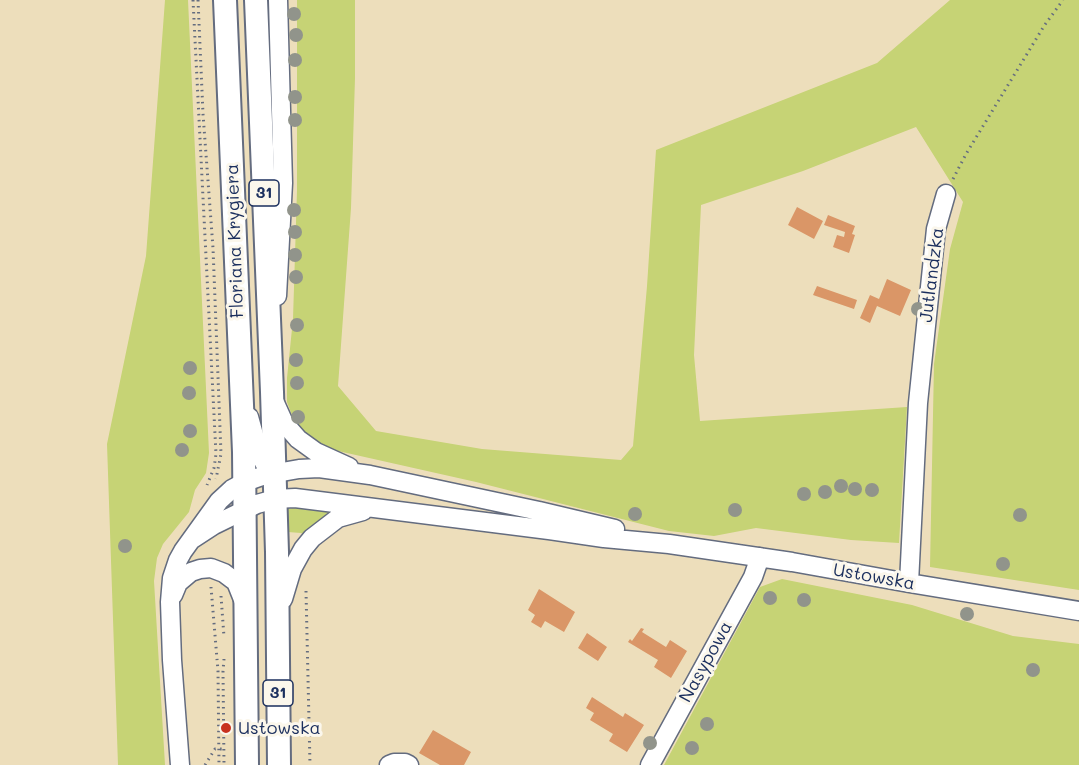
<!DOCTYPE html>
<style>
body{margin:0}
canvas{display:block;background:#eddebb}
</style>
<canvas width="1079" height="765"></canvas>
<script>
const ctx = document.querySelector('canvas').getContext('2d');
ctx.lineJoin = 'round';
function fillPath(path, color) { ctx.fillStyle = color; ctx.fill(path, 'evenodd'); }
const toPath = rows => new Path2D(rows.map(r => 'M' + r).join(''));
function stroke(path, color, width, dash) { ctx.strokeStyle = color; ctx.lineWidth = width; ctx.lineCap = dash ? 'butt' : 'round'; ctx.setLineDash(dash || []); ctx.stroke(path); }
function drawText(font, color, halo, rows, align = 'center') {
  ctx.font = font + ' Mali,sans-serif'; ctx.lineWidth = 6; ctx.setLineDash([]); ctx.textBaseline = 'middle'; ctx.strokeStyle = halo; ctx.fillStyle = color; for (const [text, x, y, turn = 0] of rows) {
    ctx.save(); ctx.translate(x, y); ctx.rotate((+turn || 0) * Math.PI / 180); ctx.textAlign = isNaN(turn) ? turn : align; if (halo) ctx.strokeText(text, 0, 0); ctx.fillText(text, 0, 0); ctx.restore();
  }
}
const green = toPath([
 [165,0,188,0,209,453,206,473,195,490,189,512,163,544,157,558,154,581,165,765,118,765,107,444,146,256],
 [297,0,355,0,355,78,351,208,338,386,376,431,482,449,621,460,633,446,647,286,656,150,877,63,950,0,1079,0,1079,590,930,567,934,364,950,249,963,202,916,127,803,171,701,205,694,355,700,421,907,407,899,543,851,540,756,528,714,536,669,531,476,482,338,451,323,446,310,438,300,428,293,418,287,402,287,378,293,319,297,190],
 [295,508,309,508,334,511,305,535,301,533,288,532,288,509],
 [782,579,912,605,1013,636,1079,644,1079,765,664,765,760,587]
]);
const building = toPath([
 [797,207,823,221,814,239,788,225],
 [828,215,855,226,852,234,855,235,849,253,833,247,837,235,844,237,845,232,824,225],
 [887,279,911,290,900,316,877,306,870,323,860,318,870,295,879,299],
 [817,286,857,300,854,309,813,295],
 [539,589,575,612,564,632,545,621,541,628,531,622,535,615,528,610],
 [641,628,644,629,642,632,666,647,670,640,687,651,671,678,654,667,658,660,628,642,630,639,632,641],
 [587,633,607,647,598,661,578,648],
 [592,697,623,717,625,713,644,725,627,752,609,741,613,734,590,720,594,713,586,708],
 [433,730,471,752,464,765,440,765,419,753]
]);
const path = toPath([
 [193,0,216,454,214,468,207,485],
 [198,0,203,114,213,248,221,454,216,479],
 [953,179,966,154,1044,26,1063,0],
 [211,587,218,671,219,765],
 [306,591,310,765],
 [221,596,224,637],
 [224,659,223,671,224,765],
 [205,765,215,749,224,749]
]);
const minor = toPath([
 [277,296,283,183,278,0],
 [275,403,284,423,298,439,316,452,349,467],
 [249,417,259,453,275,483],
 [191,540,214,525,257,504,275,499,295,498,549,530,604,538,669,544,792,562,909,583,1079,611],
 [909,583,918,403,936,229,946,194],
 [173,595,178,583,191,572,200,569,211,568,224,573,236,582,244,602],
 [283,599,292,569,303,549,312,538,338,518,363,511],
 [180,765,172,660,170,602,172,578,178,560,183,551,219,501,232,489,245,482,265,475,299,469,319,468,370,475,539,511,615,529],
 [389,765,394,763,405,763,409,765],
 [650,765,753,577,760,557]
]);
const major = toPath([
 [225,0,244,452,247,765],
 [256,0,272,392,277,552,279,765]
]);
const trees = [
 [294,14],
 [296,35],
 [295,60],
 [295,97],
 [295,120],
 [294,210],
 [295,232],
 [295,255],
 [296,277],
 [918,309],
 [297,325],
 [296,360],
 [190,368],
 [297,383],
 [189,393],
 [298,417],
 [190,431],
 [182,450],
 [841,486],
 [855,489],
 [872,490],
 [825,492],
 [804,494],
 [735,510],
 [635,514],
 [1020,515],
 [125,546],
 [1003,564],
 [770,598],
 [804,600],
 [967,614],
 [1033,670],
 [707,724],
 [650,743],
 [692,748]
];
const markers = [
 [226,728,6,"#c8321e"]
];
const shields = [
 [264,193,30],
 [278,693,30]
];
const shieldNames = [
 ["31",264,193],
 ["31",278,693]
];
const streetNames = [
 ["Floriana Krygiera",235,241,-92],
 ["Jutlandzka",932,275,-83],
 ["Ustowska",874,577,10],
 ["Nasypowa",706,662,-61]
];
const poiNames = [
 ["Ustowska",238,728]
];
fillPath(green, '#c6d375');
fillPath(building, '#da9667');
stroke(minor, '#646c7f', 21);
stroke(major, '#646c7f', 26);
stroke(path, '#646c7f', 3, [1.5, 4.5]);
stroke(minor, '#fff', 18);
stroke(major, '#fff', 22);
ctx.fillStyle = '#91948b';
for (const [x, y] of trees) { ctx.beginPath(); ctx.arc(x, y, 7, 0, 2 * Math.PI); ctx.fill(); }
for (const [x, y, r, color] of markers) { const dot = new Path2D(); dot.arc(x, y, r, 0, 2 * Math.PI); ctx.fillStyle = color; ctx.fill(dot); stroke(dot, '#fbf7ec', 2); }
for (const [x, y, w] of shields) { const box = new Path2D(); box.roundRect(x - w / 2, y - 13, w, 26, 4.5); ctx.fillStyle = '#fbf7ec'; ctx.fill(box); stroke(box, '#1b2f5e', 1.5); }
drawText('bold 16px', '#1b2f5e', null, shieldNames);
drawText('18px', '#1b2f5e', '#fbf7ec', streetNames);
drawText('18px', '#1b2f5e', '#fbf7ec', poiNames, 'left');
</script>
